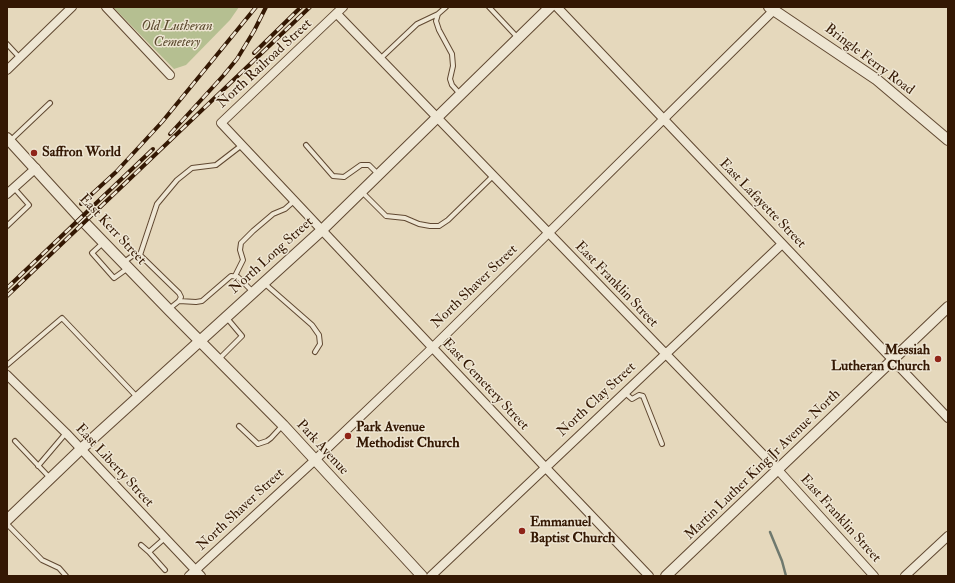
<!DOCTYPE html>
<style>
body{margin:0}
#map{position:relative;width:955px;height:583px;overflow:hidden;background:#e5d8bc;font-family:"IM FELL Double Pica",serif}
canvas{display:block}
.frame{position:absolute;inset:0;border:8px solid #341803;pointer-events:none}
</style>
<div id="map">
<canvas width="955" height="583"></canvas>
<div class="frame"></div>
</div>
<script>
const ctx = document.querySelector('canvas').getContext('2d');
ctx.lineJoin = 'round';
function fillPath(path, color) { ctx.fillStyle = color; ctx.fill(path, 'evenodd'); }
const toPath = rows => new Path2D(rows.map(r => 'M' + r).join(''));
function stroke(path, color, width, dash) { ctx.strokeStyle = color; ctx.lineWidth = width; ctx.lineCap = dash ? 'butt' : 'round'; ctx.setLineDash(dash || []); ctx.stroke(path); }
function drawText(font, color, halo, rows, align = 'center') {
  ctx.font = font + ' "IM FELL Double Pica",serif'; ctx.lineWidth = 3; ctx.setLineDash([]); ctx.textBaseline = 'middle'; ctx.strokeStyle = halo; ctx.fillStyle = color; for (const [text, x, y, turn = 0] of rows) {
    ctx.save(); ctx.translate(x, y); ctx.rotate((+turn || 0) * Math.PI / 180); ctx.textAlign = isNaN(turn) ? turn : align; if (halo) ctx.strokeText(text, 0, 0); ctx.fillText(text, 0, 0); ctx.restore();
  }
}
const green = toPath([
 [113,7,239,7,230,20,186,65,174,69]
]);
const stream = toPath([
 [770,532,782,561,786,576]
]);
const service = toPath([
 [446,7,438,14,436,21,439,30,452,54,453,66,450,79,452,85,460,94],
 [489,7,518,38],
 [7,44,20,58],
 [380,59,417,24,438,14],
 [11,140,50,103],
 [306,145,333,176,344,177,361,165,369,165,378,174],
 [361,191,386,216,405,218,419,224,430,226,439,226,448,220,493,176],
 [7,226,29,205,14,188],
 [104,242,92,253,114,278,128,268],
 [140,255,157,204,177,180,192,168,216,165,242,145],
 [124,262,135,254,140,255,179,293,181,297,179,301,169,309],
 [235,276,243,260,240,250,241,243,253,231,273,214,285,209,294,201],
 [264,283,312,325,319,335,320,344,315,352],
 [179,301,196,302,202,301,231,276,238,277,253,292],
 [219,359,242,336,226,317],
 [7,365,62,318,137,397],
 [625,393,632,399,639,395,643,396,662,444],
 [239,426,258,444,267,441,271,438,282,426],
 [15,441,50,478],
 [38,466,66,433],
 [7,524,42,560,59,568,66,576],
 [141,545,149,552,165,538],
 [149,552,165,570]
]);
const minor = toPath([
 [106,7,170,75],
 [343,7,221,123,545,467,649,576],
 [557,7,948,418],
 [337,14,778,470,874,576],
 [7,70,72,7],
 [7,194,36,168],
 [7,375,66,433,201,576],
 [189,576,315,460,428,352,774,10],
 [431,576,782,244],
 [905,576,948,536]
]);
const tertiary = toPath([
 [769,7,876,79,948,140],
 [7,138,80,218,169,310,283,425,422,576],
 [7,520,80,450,322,230,550,7],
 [666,576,948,307]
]);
const rail = toPath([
 [254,53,301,7],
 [170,134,223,76,237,59,254,31,266,7],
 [81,204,116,172,162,122,256,7],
 [7,288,153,149],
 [7,296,310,7]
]);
const markers = [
 [34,153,4,"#8f2418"],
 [938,359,4,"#8f2418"],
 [348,436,4,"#8f2418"],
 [522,531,4,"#8f2418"]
];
const parkNames = [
 ["Old Lutheran",177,27],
 ["Cemetery",177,43]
];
const streetNames = [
 ["Bringle Ferry Road",869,60,37],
 ["North Railroad Street",265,64,-43],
 ["East Lafayette Street",762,204,46],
 ["East Kerr Street",112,230,47],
 ["North Long Street",272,256,-42],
 ["East Franklin Street",616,285,46],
 ["North Shaver Street",475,287,-44],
 ["East Cemetery Street",485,385,47],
 ["North Clay Street",597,400,-43],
 ["Park Avenue",322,448,47],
 ["Martin Luther King Jr Avenue North",763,465,-44],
 ["East Liberty Street",114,466,47],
 ["North Shaver Street",241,510,-43],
 ["East Franklin Street",840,519,48]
];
const poiNames = [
 ["Saffron World",42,153],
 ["Messiah",930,351,"right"],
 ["Lutheran Church",930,367,"right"],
 ["Park Avenue",356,428],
 ["Methodist Church",356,444],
 ["Emmanuel",530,523],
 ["Baptist Church",530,539]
];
fillPath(green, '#b5bf91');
stroke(stream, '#6f796e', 2.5);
stroke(service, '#604831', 6);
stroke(minor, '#604831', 10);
stroke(tertiary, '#604831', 12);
stroke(service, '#eee6d3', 4);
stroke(minor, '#eee6d3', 8);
stroke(tertiary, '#eee6d3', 10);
stroke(rail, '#341803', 4);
stroke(rail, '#eee6d3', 2.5, [8]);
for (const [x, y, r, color] of markers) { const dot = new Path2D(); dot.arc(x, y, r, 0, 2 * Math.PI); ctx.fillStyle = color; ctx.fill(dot); stroke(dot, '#eee6d3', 1.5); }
drawText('italic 14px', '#5b4a2e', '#eee6d3', parkNames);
drawText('14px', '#341803', '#eee6d3', streetNames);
drawText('bold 14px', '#341803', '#eee6d3', poiNames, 'left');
</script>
